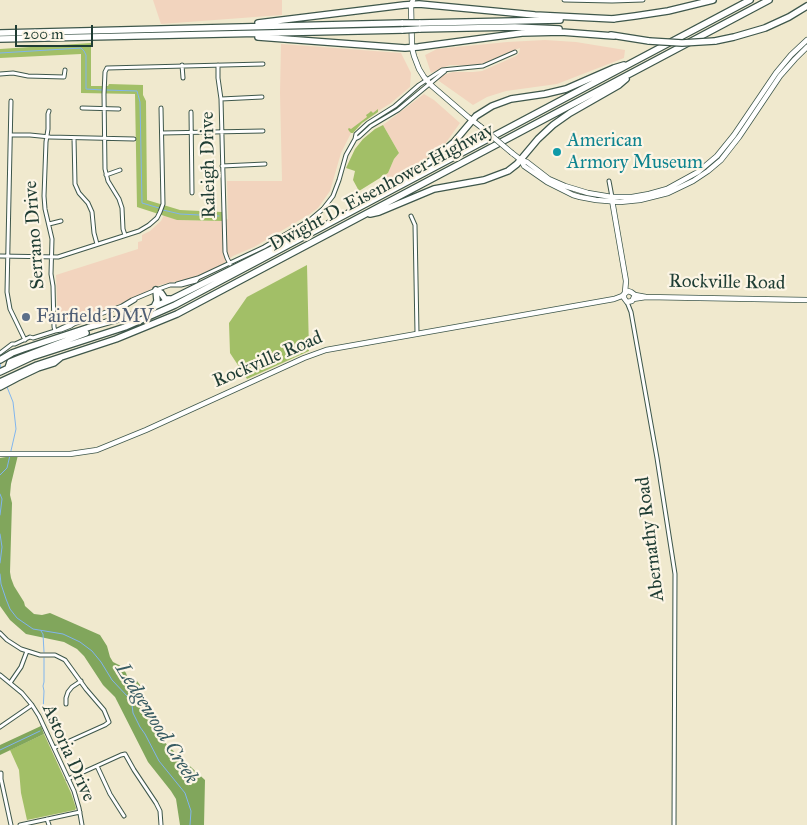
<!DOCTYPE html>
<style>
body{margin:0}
#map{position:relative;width:807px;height:825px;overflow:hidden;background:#f0e9ce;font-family:"IM FELL Great Primer",serif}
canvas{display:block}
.scale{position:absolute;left:15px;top:25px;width:78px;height:22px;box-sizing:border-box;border:2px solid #1f3d34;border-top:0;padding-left:6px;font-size:15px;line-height:18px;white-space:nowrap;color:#1f3d34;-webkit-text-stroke:4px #fcf5e5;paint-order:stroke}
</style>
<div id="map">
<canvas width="807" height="825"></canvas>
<div class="scale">200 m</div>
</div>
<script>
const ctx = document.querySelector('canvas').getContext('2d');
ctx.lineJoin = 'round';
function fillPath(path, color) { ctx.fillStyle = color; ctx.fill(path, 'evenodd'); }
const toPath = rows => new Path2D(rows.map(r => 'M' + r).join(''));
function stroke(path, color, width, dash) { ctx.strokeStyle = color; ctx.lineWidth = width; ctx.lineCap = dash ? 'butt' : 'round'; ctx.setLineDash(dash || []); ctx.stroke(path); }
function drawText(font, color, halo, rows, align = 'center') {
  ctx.font = font + ' "IM FELL Great Primer",serif'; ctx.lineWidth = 4.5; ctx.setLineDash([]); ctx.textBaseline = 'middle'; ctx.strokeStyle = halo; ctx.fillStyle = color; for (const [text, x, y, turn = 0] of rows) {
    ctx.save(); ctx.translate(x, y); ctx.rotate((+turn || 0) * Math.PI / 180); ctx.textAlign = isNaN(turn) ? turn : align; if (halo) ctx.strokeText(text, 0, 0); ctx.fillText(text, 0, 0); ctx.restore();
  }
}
const built = toPath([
 [153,0,282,0,282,15,161,24],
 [545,40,576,42,625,50,624,58,557,84,506,91,487,97,473,105,439,81,440,76,453,72,473,72,482,71,516,56,519,53,520,48,479,65,471,66,450,65,431,73,425,55,437,49,507,42],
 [281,44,401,53,411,73,410,87,391,103,362,121,352,131,341,153,330,191,318,208,310,214,254,247,233,256,221,265,193,278,160,285,123,303,62,325,58,323,56,275,138,249,138,242,142,241,142,235,150,231,161,221,164,215,178,220,222,221,228,219,227,181,282,181,280,93],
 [424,94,434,100,460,123,445,144,425,159,384,183,381,179,388,173,394,159,399,153,383,125]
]);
const green = toPath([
 [91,43,91,86,108,86,109,84,143,85,143,95,146,101,147,200,180,210,222,212,222,221,177,220,137,207,135,94,81,93,81,54,0,58,0,49],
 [378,109,378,112,362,123,353,133,351,133,349,131,348,129,349,128,351,129,367,117,366,115,369,113,371,111,373,113],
 [383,125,399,153,394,159,388,173,359,191,353,180,355,171,346,168,355,149,363,139,375,129],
 [307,265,309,351,247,379,230,353,229,323,247,297],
 [44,734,71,793,76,808,75,810,27,820,21,793,19,770,10,750]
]);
const forest = toPath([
 [18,455,11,484,10,495,12,503,10,572,11,578,14,586,24,602,25,606,34,614,42,615,50,613,100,635,107,646,110,657,113,662,121,666,126,673,127,676,137,681,143,689,142,701,155,717,155,726,167,745,205,780,204,825,180,825,176,799,171,791,148,762,115,697,103,685,84,656,77,649,64,642,26,634,10,620,0,606,0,458],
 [41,726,44,734,0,755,0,745]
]);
const stream = toPath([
 [0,53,81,48,84,51,86,55,86,89,102,90],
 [106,90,137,91,140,102,142,203,159,208],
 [163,210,180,214,219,216],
 [0,364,1,368],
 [0,475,7,468,16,429,13,402,7,387],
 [0,494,2,499,0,515],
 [0,534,2,547,0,563],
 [0,574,1,584,6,599,10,609,17,618,33,629,63,634,80,642,92,651,101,662,112,680,128,697,132,705,133,713,140,727,145,734,159,761,185,793,191,811,190,825],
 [41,631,43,634,44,652],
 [43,713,44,691,43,686,44,682,44,658],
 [0,750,40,731]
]);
const minor = toPath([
 [564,0,612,1,643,0],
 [182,65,183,78],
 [218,65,218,78,221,99,225,252,227,258,230,264],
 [0,74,13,73,28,76,64,77,65,70],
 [221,99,262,97],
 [11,101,7,292,10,309,25,340],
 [82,108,119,109],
 [49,111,48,114,48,129,46,142,44,196,45,209,52,239,51,274,53,286,54,327,55,331],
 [191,112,192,193],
 [162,133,263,131],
 [11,135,30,135,50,137,134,139],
 [74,138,75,184,79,193,88,203,92,212,94,233,97,244],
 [355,139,359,137,371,126,398,110,445,71],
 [222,166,265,164],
 [106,175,120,170],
 [609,181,612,197],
 [411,216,415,225,417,333],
 [49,224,61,221],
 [125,235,123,229,122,208,119,199,108,181,105,169,104,94,105,72,107,68,263,64],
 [0,256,58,257,139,231,149,225,157,218,160,212,163,204,161,108],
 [177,284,198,278],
 [627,302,631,312,657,458,675,574,674,825],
 [122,306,132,300,156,290,170,285,181,285,196,281,198,278,264,247,310,220,323,209,333,196,339,180,346,155,355,139,356,134,368,123,395,106,419,85,442,70,483,66,515,52],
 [55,331,70,324,74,324,122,306,125,306,135,300],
 [0,353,12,344,15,344,30,337,33,338,55,331,61,330,71,326,74,324],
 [0,633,7,640,21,649,40,655,55,655,65,660,86,689,104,710,109,722,105,725,54,748],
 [0,675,22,693,32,705,39,716,74,791,79,808,82,825],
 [10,683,21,667,27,651],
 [66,704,66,698,68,692,72,687,81,681],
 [0,727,32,705],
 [97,766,110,794,124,816],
 [1,773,1,779,11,825],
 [68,779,121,755,125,754,134,770,156,803,160,811,161,825],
 [47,819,49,825],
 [20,825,80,812]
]);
const major = toPath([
 [413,0,411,5,412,48,414,56,419,69,424,77,432,86,468,117,481,127],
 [512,153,521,160,527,162,549,179,565,186,588,193,612,197,632,197,649,194,667,189,698,172,717,156,734,135,776,73,791,55,807,40],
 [521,160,524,166,547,182,573,195,580,197,596,200,620,202,640,200,668,193,693,181,708,171,721,160,739,137,780,76,795,59,807,47],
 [612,200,626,281,625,292],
 [624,294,624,298,627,302,632,301,634,297],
 [633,299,646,297,807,300],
 [0,454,70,454,97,450,146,430,304,358,326,350,614,299,622,296,628,291,631,292,635,295,646,297]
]);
const highway = toPath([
 [612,19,635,16,668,11,713,0],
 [258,23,404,5,419,4,535,15,614,19],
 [419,23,560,20],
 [419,29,515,27,559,29],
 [0,33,403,23],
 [611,35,649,41],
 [258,37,405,48,418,47,522,33,561,32,614,36],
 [0,39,403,30],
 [715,41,734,37,765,28,789,17,807,6],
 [376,198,381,192,401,181,438,156,454,142,476,116,492,106,511,99,545,94,566,89,614,68,624,65],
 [370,214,379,212,434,189,484,180,508,171,517,164,538,139,553,125,570,113,619,85,626,79],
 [156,290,161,293,165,299,170,299],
 [154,307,157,301,156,290],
 [0,360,12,353,23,349,93,326,140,313,172,299,296,237,304,235],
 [8,368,10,362,20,358,86,333],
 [0,372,32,357,125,327,175,305,750,0],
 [0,382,37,365,116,339,177,314,769,0],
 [0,387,17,378,38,368,54,363,60,358]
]);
const majorBridge = toPath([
 [481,127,512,153]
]);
const highwayBridge = toPath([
 [403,23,419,23],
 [403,30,419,29],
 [649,41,682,43,715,41]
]);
const markers = [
 [557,152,5,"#0f9aa8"],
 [26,317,5,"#5c6f8a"]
];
const cultureNames = [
 ["American",567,141],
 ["Armory Museum",567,163]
];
const streetNames = [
 ["Raleigh Drive",209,165,-91],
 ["Dwight D. Eisenhower Highway",382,188,-28],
 ["Serrano Drive",35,235,-94],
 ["Rockville Road",727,283,1],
 ["Rockville Road",268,360,-23],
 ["Abernathy Road",651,539,-97],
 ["Astoria Drive",68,753,66]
];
const serviceNames = [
 ["Fairfield DMV",36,317]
];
const waterNames = [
 ["Ledgewood Creek",156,724,58]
];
fillPath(built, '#f2d4be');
fillPath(green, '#a2bf67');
fillPath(forest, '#81a65c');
stroke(stream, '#80b5ee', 1);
stroke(minor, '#3e574b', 5);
stroke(major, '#3e574b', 6);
stroke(highway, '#3e574b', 8);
stroke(minor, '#fff', 3);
stroke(major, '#fff', 4.5);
stroke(highway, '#fff', 5.5);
stroke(majorBridge, '#3e574b', 6, []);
stroke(highwayBridge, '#3e574b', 8, []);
stroke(majorBridge, '#fff', 4.5);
stroke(highwayBridge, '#fff', 5.5);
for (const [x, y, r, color] of markers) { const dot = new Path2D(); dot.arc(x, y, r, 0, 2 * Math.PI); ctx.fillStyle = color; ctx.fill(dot); stroke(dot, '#fcf5e5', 2); }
drawText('19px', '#0d838f', '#fcf5e5', cultureNames, 'left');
drawText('19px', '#1f3d34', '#fcf5e5', streetNames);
drawText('19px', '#4e5e75', '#fcf5e5', serviceNames, 'left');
drawText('italic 20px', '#375b62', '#fcf5e5', waterNames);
</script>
